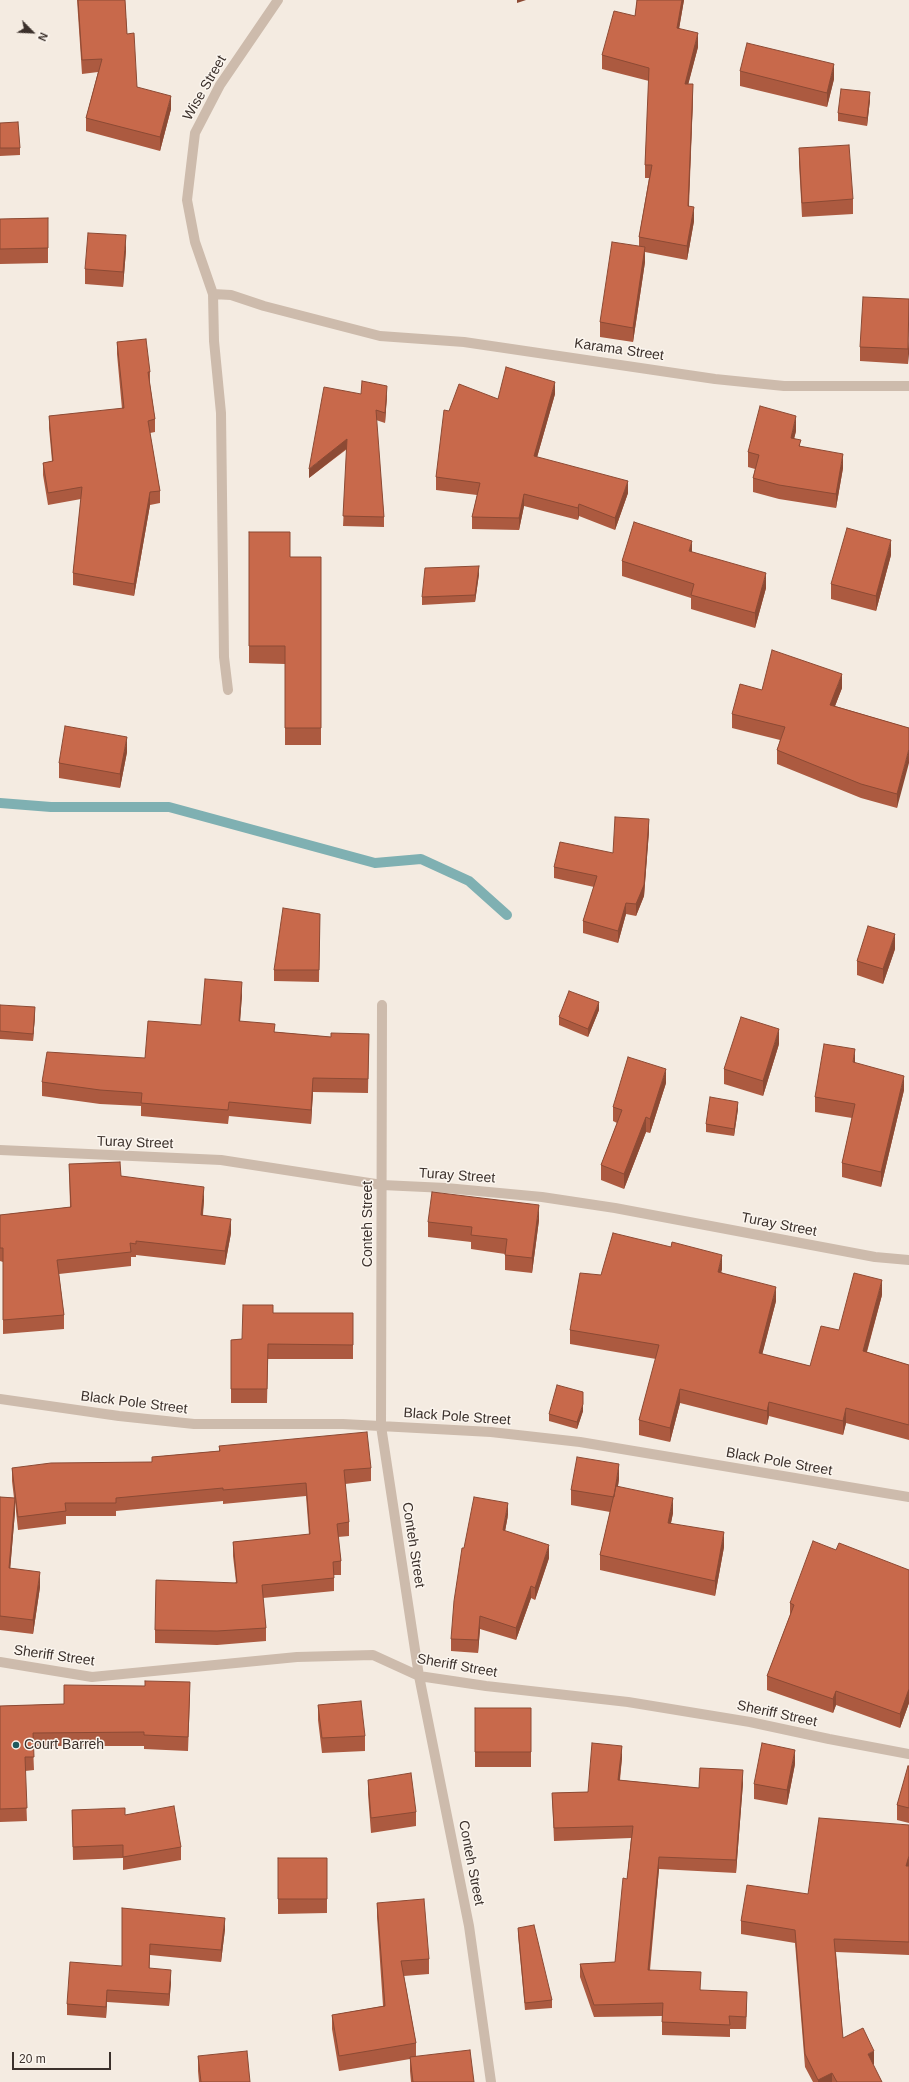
<!DOCTYPE html>
<style>
body{margin:0}
#map{position:relative;width:909px;height:2082px;overflow:hidden;background:#f4ebe1;font-family:Arial,sans-serif}
canvas{display:block}
.north{position:absolute;left:12px;top:12px;width:40px;height:40px;-webkit-text-stroke:3px #fbf5ee;paint-order:stroke;rotate:114deg;font-size:11px;font-weight:700;line-height:16px;text-align:center;color:#3b302b}
.north::after{content:'';display:block;margin:auto;width:14px;height:18px;background:#3b302b;clip-path:polygon(50% 0,100% 100%,50% 72%,0 100%)}
.scale{position:absolute;left:12px;top:2052px;width:99px;height:18px;box-sizing:border-box;border:2px solid #3b302b;border-top:0;padding-left:5px;font-size:12px;line-height:14px;white-space:nowrap;color:#3b302b;-webkit-text-stroke:3px #fbf5ee;paint-order:stroke}
</style>
<div id="map">
<canvas width="909" height="2082"></canvas>
<div class="north">N</div>
<div class="scale">20 m</div>
</div>
<script>
const ctx = document.querySelector('canvas').getContext('2d');
ctx.lineJoin = 'round';
const toPath = rows => new Path2D(rows.map(r => 'M' + r).join(''));
function stroke(path, color, width, dash) { ctx.strokeStyle = color; ctx.lineWidth = width; ctx.lineCap = dash ? 'butt' : 'round'; ctx.setLineDash(dash || []); ctx.stroke(path); }
function fillPath(path, color) { ctx.fillStyle = color; ctx.fill(path, 'evenodd'); }
function drawText(font, color, halo, rows, align = 'center') {
  ctx.font = font + ' Arial,sans-serif'; ctx.lineWidth = 3; ctx.setLineDash([]); ctx.textBaseline = 'middle'; ctx.strokeStyle = halo; ctx.fillStyle = color; for (const [text, x, y, turn = 0] of rows) {
    ctx.save(); ctx.translate(x, y); ctx.rotate((+turn || 0) * Math.PI / 180); ctx.textAlign = isNaN(turn) ? turn : align; if (halo) ctx.strokeText(text, 0, 0); ctx.fillText(text, 0, 0); ctx.restore();
  }
}
const stream = toPath([
 [0,803,51,807,169,807,375,863,421,859,469,881,507,915]
]);
const minor = toPath([
 [213,294,231,295,264,306,380,336,464,342,715,379,784,386,909,386],
 [228,690,224,657,221,413,214,341,213,294,195,242,187,200,195,133,220,85,278,0],
 [382,1005,381,1426,419,1676,469,1926,491,2082],
 [0,1150,221,1160,382,1185,446,1188,542,1197,615,1208,875,1257,909,1260],
 [0,1399,119,1416,194,1424,343,1424,491,1432,580,1442,909,1497],
 [0,1662,92,1677,297,1657,373,1655,419,1676,486,1686,628,1702,750,1722,829,1739,909,1754]
]);
const wall = toPath([
 [77,0,125,0,127,34,137,87,171,109,160,151,86,131,86,118,98,72,82,74],
 [637,0,684,0,679,28,698,47,688,84,693,98,689,206,694,221,687,260,645,252,645,262,633,342,600,337,600,322,639,246,639,237,649,178,645,178,645,165,649,81,602,69,602,55,635,16],
 [740,71,834,79,827,107,740,86],
 [870,100,867,126,838,121,838,113],
 [0,123,20,148,20,155,0,156],
 [799,148,853,199,853,214,802,217,799,163],
 [48,218,48,263,0,264,0,219],
 [126,250,123,287,85,284,85,269],
 [909,299,908,364,860,361,860,347],
 [117,342,150,372,150,384,155,419,155,432,150,433,160,491,160,503,150,505,134,596,73,585,73,573,81,499,48,505,43,475,43,463,52,461,49,428,49,416,122,409,117,354],
 [361,394,387,395,385,423,376,420,384,517,384,527,343,526,347,449,309,478],
 [555,394,537,457,628,493,615,530,579,516,578,520,524,506,519,530,472,529,472,517,477,495,436,490,436,477,449,411,498,399],
 [796,431,794,438,801,447,843,468,836,508,779,499,753,492,753,478,755,469,748,467,748,452],
 [249,532,290,557,321,557,321,745,285,745,285,664,249,663],
 [692,552,766,588,755,628,691,609,691,598,622,576,622,561],
 [891,555,876,611,831,599,831,584],
 [479,574,475,602,422,605,422,597],
 [842,688,835,706,909,728,897,808,861,798,777,764,777,750,780,740,732,728,732,714,762,690],
 [127,752,120,788,59,778,59,763],
 [649,831,644,896,636,916,626,914,618,943,583,933,583,921,594,887,554,878,554,867,613,853],
 [320,914,319,982,274,981,274,970],
 [895,949,883,984,857,975,857,961],
 [242,995,240,1021,275,1032,331,1037,369,1034,368,1093,313,1092,311,1124,229,1116,228,1124,141,1116,141,1106,100,1104,42,1096,42,1082,145,1058,201,1025],
 [0,1005,35,1015,33,1041,0,1039],
 [599,1010,588,1037,559,1025,559,1017],
 [779,1044,763,1096,724,1084,724,1069],
 [855,1063,904,1090,881,1187,842,1177,842,1163,852,1118,815,1112,815,1097],
 [666,1083,650,1133,646,1132,624,1189,601,1180,601,1165,617,1123,613,1121,613,1107],
 [738,1109,734,1136,706,1132,706,1124],
 [69,1164,121,1176,204,1200,203,1215,231,1233,225,1265,136,1255,136,1257,131,1257,131,1266,59,1274,64,1315,64,1329,3,1334,3,1262,0,1261,0,1215,70,1207],
 [539,1220,532,1273,505,1270,505,1254,471,1249,471,1242,428,1237,428,1222],
 [722,1269,721,1272,776,1301,762,1354,810,1366,839,1330,882,1295,867,1352,909,1365,909,1440,846,1423,843,1435,769,1416,767,1425,680,1403,670,1442,639,1435,639,1420,656,1359,570,1344,570,1330,601,1275],
 [273,1313,353,1313,353,1359,268,1359,267,1403,231,1403,231,1340,242,1339],
 [583,1411,577,1429,549,1421,549,1414],
 [219,1446,371,1468,371,1481,345,1484,349,1522,349,1536,338,1537,341,1561,341,1575,334,1575,334,1591,263,1598,266,1628,266,1641,217,1645,155,1643,155,1630,236,1582,233,1556,233,1542,309,1535,306,1496,223,1504,223,1501,116,1511,116,1516,66,1516,66,1524,18,1530,15,1502,15,1512,10,1569,40,1587,33,1634,0,1630,0,1497,14,1498,12,1481,12,1468,152,1462,152,1457,219,1451],
 [619,1479,618,1486,673,1513,671,1523,724,1547,715,1596,600,1570,600,1555,610,1512,571,1505,571,1490],
 [508,1515,505,1531,549,1558,535,1600,531,1598,516,1640,480,1629,478,1653,451,1651,451,1639],
 [836,1550,909,1570,909,1703,900,1728,836,1705,833,1713,767,1690,767,1676,790,1615,790,1603],
 [190,1696,188,1751,144,1749,144,1746,33,1746,34,1770,25,1771,27,1821,0,1822,0,1706,64,1704],
 [318,1705,365,1736,365,1751,322,1753,318,1720],
 [475,1708,531,1708,531,1767,475,1767],
 [622,1758,620,1780,699,1788,743,1783,736,1873,659,1869,650,1970,701,1990,747,2005,746,2029,730,2029,730,2037,662,2035,662,2016,594,2017,580,1977,580,1964,615,1962,627,1879,631,1838,554,1841,552,1793,588,1792],
 [795,1764,787,1805,754,1799,754,1784],
 [909,1766,909,1823,897,1820,897,1805],
 [368,1780,416,1812,416,1826,371,1833,368,1794],
 [72,1810,125,1815,181,1847,181,1860,123,1870,123,1858,73,1860],
 [909,1825,909,1955,836,1952,843,2038,874,2064,873,2065,882,2082,813,2082,805,2067,795,1943,741,1934,741,1921,808,1894],
 [278,1858,327,1858,327,1913,278,1914],
 [377,1903,429,1959,429,1974,404,1976,416,2043,416,2056,474,2082,411,2082,410,2071,410,2059,339,2071,332,2029,332,2015,383,2006,377,1917],
 [122,1908,225,1929,221,1962,150,1955,149,1968,171,1982,169,2006,107,2002,106,2018,67,2015,67,2004,122,1966],
 [518,1928,552,2000,552,2008,525,2010,518,1935],
 [198,2056,250,2082,199,2082,198,2071]
]);
const shadedWall = toPath([
 [517,0,526,0,517,3],
 [682,0,684,0,677,41,677,28],
 [698,33,698,47,685,97,685,84],
 [834,64,834,79,827,107,827,93],
 [693,84,693,98,688,220,688,206],
 [870,92,870,100,867,126,867,118],
 [171,96,171,109,160,151,160,137],
 [694,207,694,221,687,260,687,246],
 [126,235,126,250,123,287,123,272],
 [645,247,645,262,633,342,633,328],
 [909,339,909,354,908,364,908,349],
 [555,382,555,394,534,468,534,456],
 [387,386,387,395,385,423,385,413],
 [796,416,796,431,791,452,791,438],
 [347,439,347,448,309,478,309,469],
 [843,454,843,468,836,508,836,494],
 [628,481,628,493,615,530,615,518],
 [150,492,150,505,134,596,134,584],
 [524,494,524,506,519,530,519,518],
 [579,504,579,516,578,520,578,508],
 [891,540,891,555,876,611,876,596],
 [692,541,692,556,689,551],
 [479,566,479,574,475,602,475,595],
 [766,573,766,588,755,628,755,613],
 [842,674,842,688,830,719,830,705],
 [127,737,127,752,120,788,120,774],
 [909,749,909,763,897,808,897,794],
 [649,819,649,831,644,896,636,916,636,904],
 [626,903,626,914,618,943,618,931],
 [895,934,895,949,883,984,883,969],
 [242,982,242,995,239,1035,239,1021],
 [599,1002,599,1010,588,1037,588,1029],
 [35,1007,35,1015,33,1041,33,1034],
 [779,1029,779,1044,763,1096,763,1081],
 [855,1049,855,1064,853,1062],
 [666,1069,666,1083,650,1133,650,1119],
 [904,1076,904,1090,881,1187,881,1172],
 [313,1078,313,1092,311,1124,311,1110],
 [738,1102,738,1109,734,1136,734,1129],
 [646,1117,646,1132,624,1189,624,1174],
 [204,1187,204,1200,201,1229,201,1215],
 [539,1205,539,1220,532,1273,532,1258],
 [231,1219,231,1233,225,1265,225,1251],
 [722,1255,722,1269,718,1286,718,1272],
 [882,1280,882,1295,863,1365,863,1351],
 [776,1287,776,1301,759,1367,759,1353],
 [680,1389,680,1403,670,1442,670,1428],
 [769,1402,769,1416,767,1425,767,1411],
 [583,1404,583,1411,577,1429,577,1422],
 [846,1408,846,1423,843,1435,843,1421],
 [619,1464,619,1479,614,1512,614,1497],
 [15,1498,15,1512,9,1583,9,1568],
 [673,1498,673,1513,668,1537,668,1523],
 [508,1503,508,1515,503,1542,503,1530],
 [724,1532,724,1547,715,1596,715,1581],
 [549,1545,549,1558,535,1600,535,1588],
 [40,1572,40,1587,33,1634,33,1620],
 [531,1586,531,1598,516,1640,516,1628],
 [480,1616,480,1629,478,1653,478,1640],
 [909,1689,909,1703,900,1728,900,1714],
 [836,1691,836,1705,833,1713,833,1699],
 [622,1746,622,1758,618,1793,618,1780],
 [795,1750,795,1764,787,1805,787,1790],
 [743,1770,743,1783,736,1873,736,1860],
 [909,1856,909,1869,906,1866],
 [659,1857,659,1869,648,1982,648,1970],
 [225,1918,225,1929,221,1962,221,1950],
 [150,1944,150,1955,149,1980,149,1968],
 [171,1970,171,1982,169,2006,169,1994],
 [107,1990,107,2002,106,2018,106,2007],
 [874,2051,874,2064,868,2067,868,2054],
 [832,2073,832,2082,818,2082,818,2080]
]);
const building = toPath([
 [78,0,125,0,127,34,134,33,137,87,171,96,160,137,86,118,102,59,82,60,78,0],
 [637,0,682,0,677,28,698,33,685,84,693,84,688,206,694,207,687,246,639,237,652,165,645,165,649,68,602,55,614,11,635,16,637,0],
 [747,43,834,64,827,93,740,71,747,43],
 [841,89,870,92,867,118,838,113,841,89],
 [18,122,20,148,0,148,0,123,18,122],
 [849,145,853,199,802,203,799,148,849,145],
 [48,218,48,248,0,249,0,219,48,218],
 [88,233,126,235,123,272,85,269,88,233],
 [612,242,645,247,633,328,600,322,612,242],
 [863,297,909,299,908,349,860,347,863,297],
 [146,339,150,372,148,372,155,419,148,421,160,491,150,492,134,584,73,573,82,487,48,493,43,463,53,461,49,416,124,408,117,342,146,339],
 [506,367,555,382,534,456,628,481,615,518,579,504,578,508,524,494,519,518,472,517,480,483,436,477,444,410,449,411,459,384,498,399,506,367],
 [362,381,387,386,385,413,376,410,384,517,343,516,347,439,309,469,324,387,361,394,362,381],
 [760,406,796,416,791,438,801,440,799,446,843,454,836,494,779,485,753,478,759,455,748,452,760,406],
 [634,522,692,541,689,551,766,573,755,613,691,595,694,584,622,561,634,522],
 [847,528,891,540,876,596,831,584,847,528],
 [249,532,290,532,290,557,321,557,321,728,285,728,285,646,249,646,249,532],
 [479,566,475,595,422,597,425,568,479,566],
 [772,650,842,674,830,705,909,728,909,749,897,794,861,784,777,750,785,727,732,714,740,684,762,690,772,650],
 [65,726,127,737,120,774,59,763,65,726],
 [615,817,649,819,644,885,636,904,626,903,618,931,583,921,597,876,554,867,560,842,613,853,615,817],
 [283,908,320,914,319,970,274,970,283,908],
 [868,926,895,934,883,969,857,961,868,926],
 [205,979,242,982,239,1021,275,1024,274,1032,331,1037,331,1033,369,1034,368,1079,313,1078,311,1110,229,1102,228,1110,141,1103,142,1093,100,1090,42,1082,47,1052,145,1058,148,1021,201,1025,205,979],
 [569,991,599,1002,588,1029,559,1017,569,991],
 [0,1005,35,1007,33,1034,0,1031,0,1005],
 [741,1017,779,1029,763,1081,724,1069,741,1017],
 [824,1044,855,1049,853,1062,904,1076,881,1172,842,1163,855,1104,815,1097,824,1044],
 [628,1057,666,1069,650,1119,646,1117,624,1174,601,1165,622,1110,613,1107,628,1057],
 [710,1097,738,1102,734,1129,706,1124,710,1097],
 [120,1162,121,1176,204,1187,201,1215,231,1219,225,1251,136,1241,136,1244,130,1243,131,1252,57,1260,64,1315,3,1320,3,1248,0,1248,0,1215,71,1207,69,1164,120,1162],
 [432,1192,539,1205,532,1258,505,1255,507,1239,471,1235,472,1227,428,1222,432,1192],
 [613,1233,671,1247,672,1242,722,1255,718,1272,776,1287,759,1353,810,1366,821,1326,839,1330,854,1273,882,1280,863,1351,909,1365,909,1425,846,1408,843,1421,769,1402,767,1411,680,1389,670,1428,639,1420,659,1345,570,1330,580,1273,601,1275,613,1233],
 [243,1305,273,1305,273,1313,353,1313,353,1345,268,1344,267,1389,231,1389,231,1340,242,1339,243,1305],
 [557,1385,583,1392,583,1404,577,1422,549,1414,557,1385],
 [367,1432,371,1468,344,1470,349,1522,337,1524,341,1561,333,1562,334,1578,262,1585,266,1628,217,1631,155,1630,156,1580,237,1583,233,1542,310,1534,306,1483,223,1490,223,1488,116,1498,116,1503,65,1503,66,1511,18,1517,12,1468,51,1463,152,1462,152,1457,220,1451,219,1446,367,1432],
 [577,1457,619,1464,614,1497,571,1490,577,1457],
 [616,1486,673,1498,668,1523,724,1532,715,1581,600,1555,616,1486],
 [0,1497,15,1498,9,1568,40,1572,33,1620,0,1616,0,1497],
 [474,1497,508,1503,503,1530,549,1545,535,1588,531,1586,516,1628,480,1616,478,1640,451,1639,454,1601,462,1548,464,1548,474,1497],
 [813,1541,836,1550,839,1543,909,1570,909,1689,900,1714,836,1691,833,1699,767,1676,794,1605,790,1603,813,1541],
 [145,1681,190,1682,188,1737,144,1735,144,1732,33,1733,34,1757,25,1757,27,1808,0,1809,0,1706,64,1704,64,1685,145,1686,145,1681],
 [361,1701,365,1736,322,1738,318,1705,361,1701],
 [475,1708,531,1708,531,1752,475,1752,475,1708],
 [592,1743,622,1746,618,1780,699,1788,700,1768,743,1770,736,1860,659,1857,648,1970,701,1972,700,1990,747,1992,746,2017,729,2016,730,2025,662,2022,663,2003,594,2005,580,1964,615,1962,623,1878,627,1879,633,1826,554,1828,552,1793,588,1792,592,1743],
 [762,1743,795,1750,787,1790,754,1784,762,1743],
 [908,1766,909,1766,909,1808,897,1805,908,1766],
 [411,1773,416,1812,371,1818,368,1780,411,1773],
 [174,1806,181,1847,123,1857,123,1845,73,1847,72,1810,125,1808,125,1815,174,1806],
 [819,1818,909,1825,909,1856,906,1866,909,1866,909,1942,834,1939,843,2038,863,2028,874,2051,868,2054,882,2082,837,2082,832,2073,818,2080,805,2054,795,1930,741,1921,747,1885,808,1894,819,1818],
 [278,1858,327,1858,327,1899,278,1899,278,1858],
 [424,1899,429,1959,401,1961,416,2043,339,2056,332,2015,385,2006,377,1903,424,1899],
 [122,1908,225,1918,221,1950,150,1944,149,1968,171,1970,169,1994,107,1990,106,2007,67,2004,70,1962,122,1966,122,1908],
 [534,1925,552,2000,525,2003,518,1928,534,1925],
 [470,2050,474,2082,413,2082,410,2057,470,2050],
 [247,2051,250,2082,201,2082,198,2056,247,2051]
]);
const markers = [
 [16,1745,4,"#1f5a5e"]
];
const streetNames = [
 ["Wise Street",205,88,-60],
 ["Karama Street",619,350,8],
 ["Turay Street",135,1143,2],
 ["Turay Street",457,1176,4],
 ["Conteh Street",368,1224,-90],
 ["Turay Street",779,1225,11],
 ["Black Pole Street",134,1403,7],
 ["Black Pole Street",457,1417,4],
 ["Black Pole Street",779,1462,10],
 ["Conteh Street",413,1545,81],
 ["Sheriff Street",54,1656,8],
 ["Sheriff Street",457,1666,10],
 ["Sheriff Street",777,1714,12],
 ["Conteh Street",471,1863,79]
];
const poiNames = [
 ["Court Barreh",24,1745]
];
stroke(stream, '#7fb0b2', 10);
stroke(minor, '#cdbbac', 10);
fillPath(wall, '#ac5a40');
fillPath(shadedWall, '#8c4a34');
fillPath(building, '#c8694b');
stroke(building, '#8c4a34', 1);
for (const [x, y, r, color] of markers) { const dot = new Path2D(); dot.arc(x, y, r, 0, 2 * Math.PI); ctx.fillStyle = color; ctx.fill(dot); stroke(dot, '#fbf5ee', 1.5); }
drawText('14px', '#3b302b', '#fbf5ee', streetNames);
drawText('14px', '#3b302b', '#fbf5ee', poiNames, 'left');
</script>
